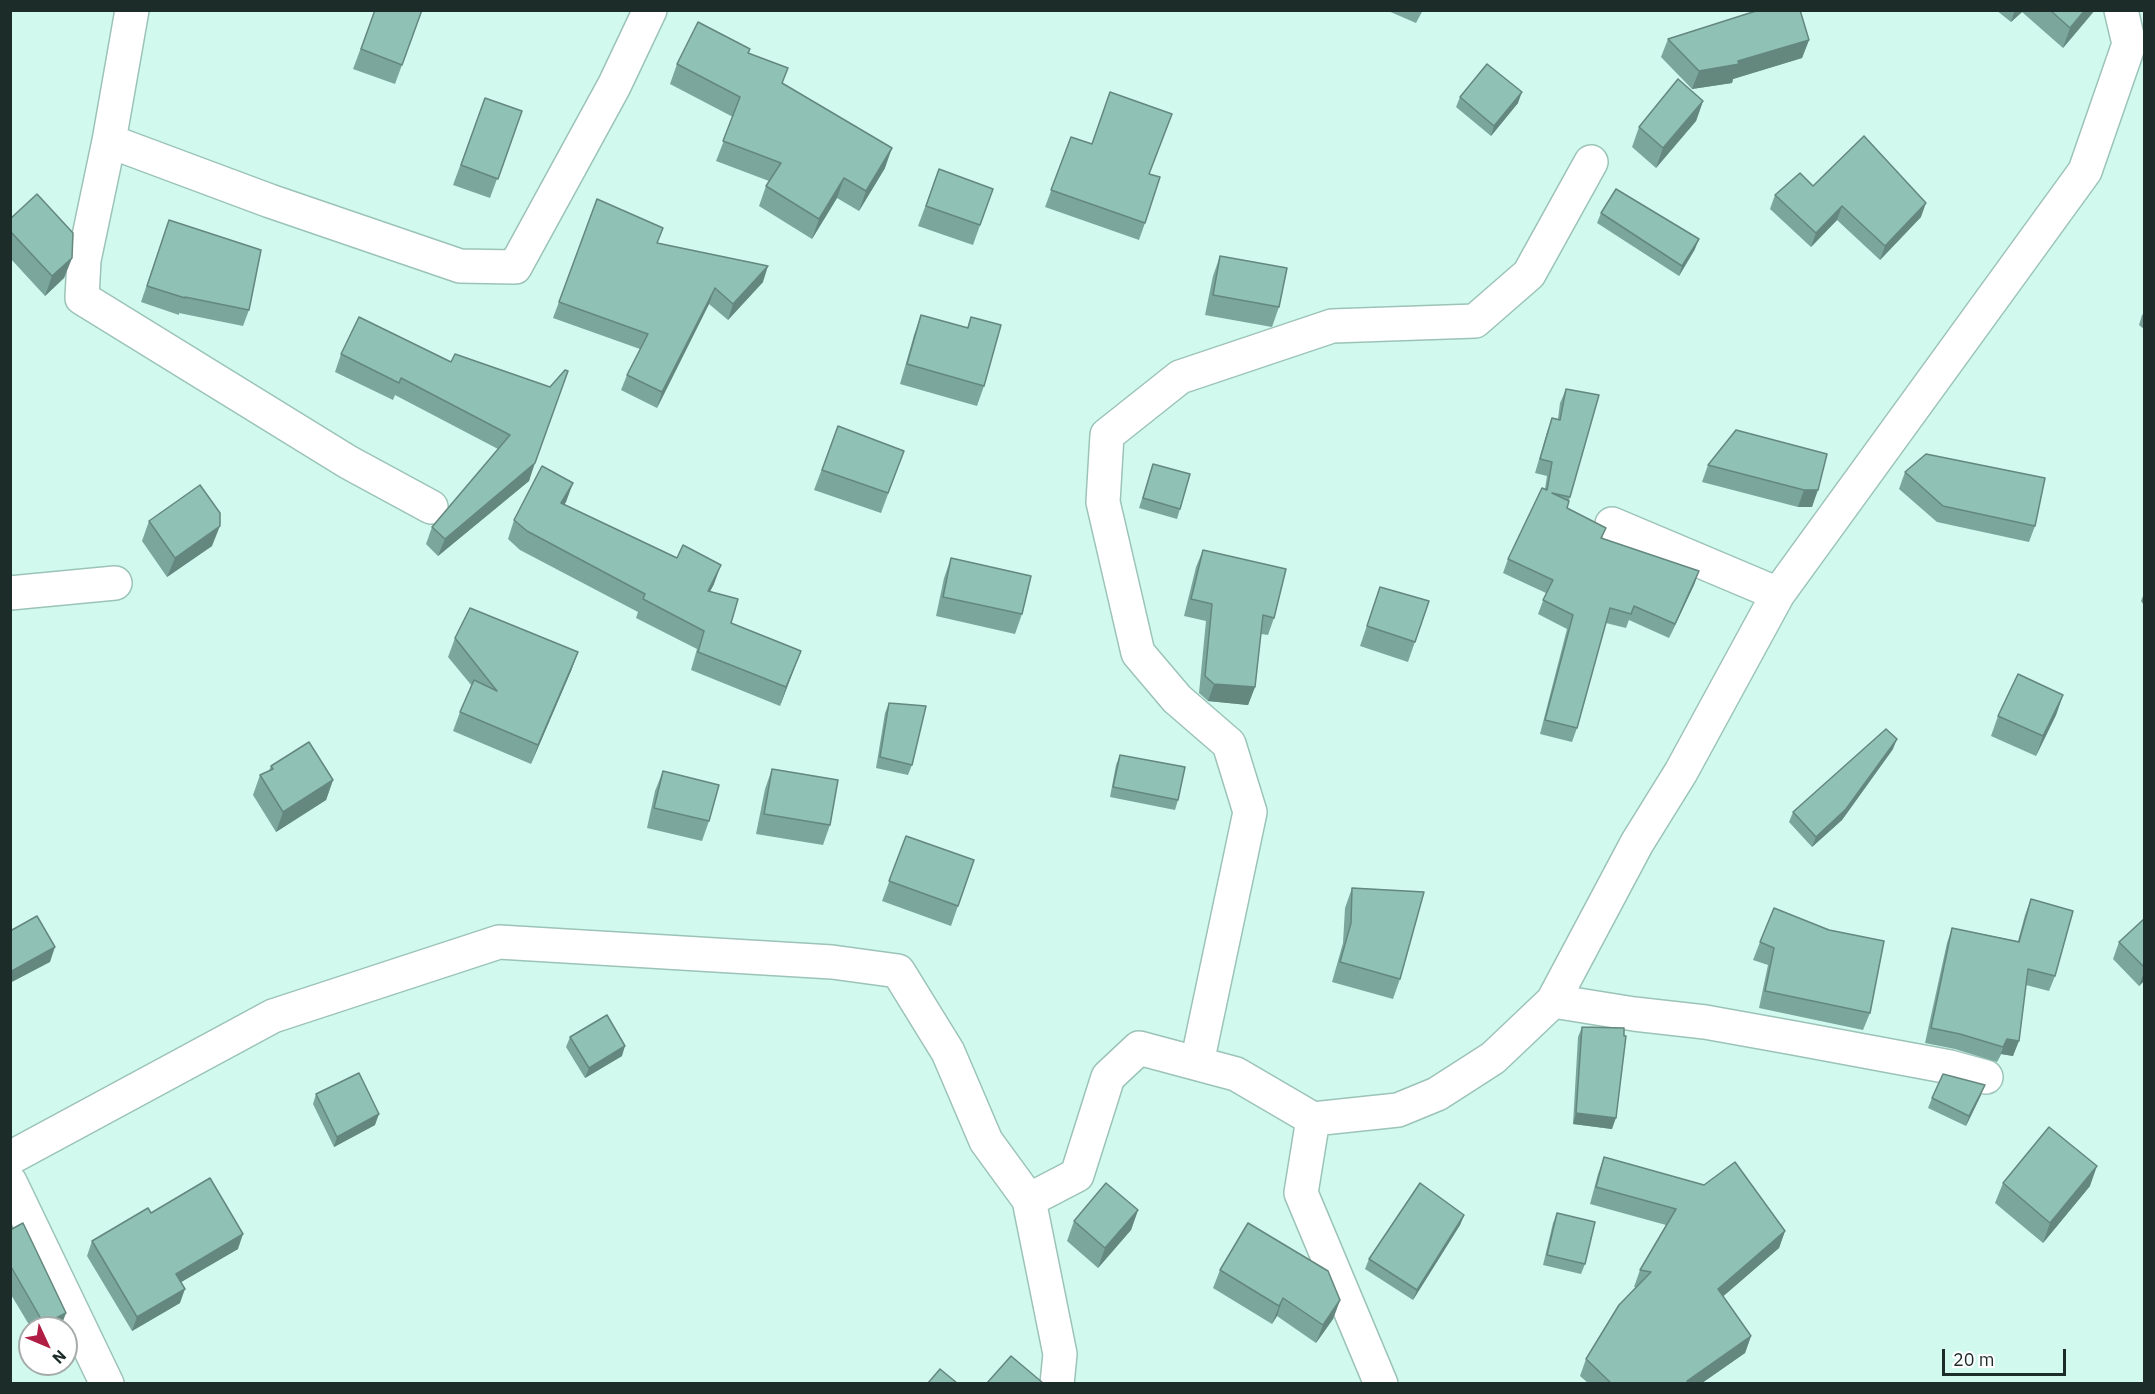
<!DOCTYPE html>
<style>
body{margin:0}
#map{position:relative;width:2155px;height:1394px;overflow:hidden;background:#d1f9ee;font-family:"IBM Plex Sans",sans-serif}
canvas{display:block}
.frame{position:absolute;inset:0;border:12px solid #1c2c28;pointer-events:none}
.north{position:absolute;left:18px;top:1316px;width:60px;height:60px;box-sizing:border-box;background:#fff;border:2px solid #a4aba9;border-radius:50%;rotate:134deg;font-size:16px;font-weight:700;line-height:24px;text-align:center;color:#1c2c28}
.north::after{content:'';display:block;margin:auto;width:21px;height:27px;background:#b11e45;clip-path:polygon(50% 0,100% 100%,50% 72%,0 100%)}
.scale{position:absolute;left:1942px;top:1349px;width:124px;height:27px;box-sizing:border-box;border:3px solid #1c2c28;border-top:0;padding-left:8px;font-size:18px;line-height:21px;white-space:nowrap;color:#1c2c28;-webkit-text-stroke:4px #fff;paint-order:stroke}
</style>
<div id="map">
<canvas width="2155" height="1394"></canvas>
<div class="frame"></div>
<div class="north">N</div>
<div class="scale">20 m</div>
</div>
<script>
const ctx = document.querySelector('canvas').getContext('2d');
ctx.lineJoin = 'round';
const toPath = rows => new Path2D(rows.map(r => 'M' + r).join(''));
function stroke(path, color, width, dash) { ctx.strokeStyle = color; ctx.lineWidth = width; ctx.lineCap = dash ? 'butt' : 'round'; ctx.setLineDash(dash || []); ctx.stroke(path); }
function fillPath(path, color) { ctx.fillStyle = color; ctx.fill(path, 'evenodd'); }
const minor = toPath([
 [132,10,109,141,84,260,82,298,348,462,431,507],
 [109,141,270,201,460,266,515,267,614,86,650,10],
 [1612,524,1778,594],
 [10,593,115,583],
 [1553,1001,1634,1014,1705,1022,1794,1038,1950,1067,1986,1077],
 [1197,1063,1250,812,1229,744,1177,699,1138,653,1103,502,1107,435,1180,377,1332,326,1475,321,1529,274,1591,162],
 [1313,1119,1301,1193,1381,1384],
 [10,1158,273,1016,499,942,832,962,898,971,948,1052,986,1141,1029,1200,1060,1354,1057,1384],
 [10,1182,107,1384],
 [1029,1200,1077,1175,1108,1077,1139,1048,1236,1074,1313,1119,1398,1110,1437,1094,1493,1058,1553,1001,1637,843,1681,772,1778,594,2085,171,2129,44,2121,10]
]);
const wall = toPath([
 [375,10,402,65,395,84,353,69],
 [1386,10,1423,10,1416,23],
 [1996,10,2095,10,2063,48,2022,12,2011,22],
 [1668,39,1809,40,1802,58,1733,79,1732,83,1692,89,1661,57],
 [750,49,749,53,782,83,885,168,859,211,837,198,812,239,759,206,766,186,769,181,716,161,733,117,670,84,677,64],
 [1460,97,1518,103,1491,136,1456,107],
 [485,98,522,111,490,198,453,185],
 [1703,101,1696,121,1656,168,1632,147,1639,127],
 [1071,137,1149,174,1145,223,1139,240,1045,207],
 [939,169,993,189,973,245,918,226],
 [1775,195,1921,217,1880,260,1837,220,1811,247,1770,209],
 [597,199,658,243,763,282,728,320,709,304,657,408,621,390,627,375,640,349,553,318],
 [1601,213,1695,249,1679,276,1597,223],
 [10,219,72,258,64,278,45,296,10,258],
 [169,220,249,310,243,326,179,313,179,315,141,302],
 [1220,256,1279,307,1272,327,1205,315,1213,276],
 [2145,313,2145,330,2139,325,2142,315],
 [921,315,967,328,971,317,984,386,977,406,900,384,914,335],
 [341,354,451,362,550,387,529,481,438,556,426,544,432,527,498,449,395,395,393,400,335,372],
 [1566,389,1570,497,1567,508,1606,528,1602,538,1699,571,1694,585,1669,638,1629,620,1626,628,1606,623,1577,728,1572,742,1540,734,1567,629,1538,614,1546,593,1503,573,1508,559,1545,489,1547,476,1535,473,1547,432,1552,418,1558,419,1560,403],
 [838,426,904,451,881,513,814,490],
 [1827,454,1812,507,1798,507,1702,482,1708,465],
 [1153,464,1180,509,1177,519,1139,508],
 [1905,472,2035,526,2029,542,1937,522,1899,489],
 [573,483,564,505,714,584,710,591,731,623,794,669,780,706,691,670,697,649,636,618,638,612,520,550,508,539,514,520],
 [149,521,212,546,167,577,142,541],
 [1203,550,1274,618,1268,635,1261,634,1255,687,1248,705,1208,701,1199,693,1206,621,1184,616,1196,567],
 [951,558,1022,614,1015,634,936,616,944,578],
 [1380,587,1429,601,1408,662,1360,646],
 [2145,591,2145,607,2141,601],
 [455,638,578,652,571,671,531,764,453,731,460,712,472,686,448,657],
 [2063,695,2056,715,2036,756,1991,736,1998,716],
 [889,703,912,765,908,775,876,768,885,713],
 [1893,749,1842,820,1812,847,1789,822,1793,812],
 [1120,755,1178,800,1175,810,1110,797,1116,765],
 [271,766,333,780,326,800,276,832,253,795,260,775,269,771],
 [772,769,830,825,823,845,756,834,765,789],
 [663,771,709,821,702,841,647,828,655,791],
 [906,836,974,860,951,926,882,901],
 [1352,888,1400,979,1393,999,1332,982,1343,943,1345,908],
 [2031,899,2055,976,2049,991,2026,985,2013,1056,2001,1054,1997,1062,1955,1049,1925,1043,1947,943,1952,928,2018,941,2025,915],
 [2145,918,2145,980,2139,986,2113,959,2119,942],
 [1829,930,1870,1013,1863,1030,1759,1008,1768,965,1753,960,1760,942],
 [1582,1027,1624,1036,1612,1129,1573,1124,1578,1037],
 [570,1037,622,1056,585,1078,566,1047],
 [316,1094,375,1125,334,1147,313,1104],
 [1981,1095,1966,1126,1928,1108,1932,1098],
 [1604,1157,1785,1231,1779,1248,1723,1296,1751,1336,1745,1353,1702,1383,1588,1383,1580,1376,1586,1359,1636,1287,1634,1287,1640,1270,1666,1225,1590,1204,1598,1174],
 [2003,1183,2090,1186,2043,1243,1995,1203],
 [1138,1210,1131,1230,1098,1268,1067,1241,1074,1221],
 [151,1213,238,1249,181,1282,180,1303,132,1331,87,1256,92,1241],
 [1557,1213,1585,1264,1581,1274,1543,1265,1553,1223],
 [1464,1215,1460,1225,1413,1300,1365,1269,1369,1259],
 [10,1230,66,1313,60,1328,31,1328,10,1293],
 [1220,1270,1340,1300,1333,1319,1316,1343,1277,1316,1272,1324,1213,1288]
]);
const shadedWall = toPath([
 [2015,10,2023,10,2022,12,2011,22],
 [2085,10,2095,10,2063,48,2070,28],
 [1809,40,1802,58,1733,79,1732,83,1692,89,1699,71,1738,61],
 [1522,92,1518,103,1491,136,1494,126],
 [1703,101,1696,121,1656,168,1663,148],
 [892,148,885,168,859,211,866,191],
 [844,178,837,198,812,239,819,219],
 [1926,203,1921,217,1880,260,1885,246],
 [1842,206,1837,220,1811,247,1816,233],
 [1699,239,1695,249,1679,276,1682,266],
 [72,258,64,278,45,296,52,276],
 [768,266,763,282,728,320,733,304],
 [715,288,709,304,657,408,662,392],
 [535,463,529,481,438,556,445,539],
 [573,483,566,502,554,522,561,503],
 [1804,490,1818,490,1812,507,1798,507],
 [220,526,212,546,167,577,175,558],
 [721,565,714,584,701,609,708,591],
 [1699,571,1694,585,1669,638,1675,624],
 [801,651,794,669,780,706,786,687],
 [578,652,571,671,531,764,538,745],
 [1214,684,1255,687,1248,705,1208,701],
 [2063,695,2056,715,2036,756,2043,736],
 [1897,739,1893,749,1842,820,1812,847,1816,837],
 [333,780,326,800,276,832,283,812],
 [55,947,50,962,10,983,10,972],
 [2145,970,2145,980,2139,986],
 [2007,1039,2019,1041,2013,1056,2001,1054,1997,1062],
 [625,1046,622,1056,585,1078,589,1068],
 [1985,1085,1981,1095,1966,1126,1969,1116],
 [1576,1113,1616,1118,1612,1129,1573,1124],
 [379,1114,375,1125,334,1147,337,1137],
 [2097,1166,2090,1186,2043,1243,2050,1223],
 [1138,1210,1131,1230,1098,1268,1105,1248],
 [1464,1215,1460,1225,1413,1300,1417,1290],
 [1785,1231,1779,1248,1712,1306,1718,1289],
 [243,1234,238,1249,171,1288,176,1274],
 [185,1289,180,1303,132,1331,137,1317],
 [1283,1298,1277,1316,1272,1324,1279,1306],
 [1340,1300,1333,1319,1316,1343,1323,1325],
 [66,1313,60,1328,43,1328,44,1324],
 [1751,1336,1745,1353,1702,1383,1686,1383,1687,1381]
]);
const building = toPath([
 [375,10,422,10,402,65,361,49,375,10],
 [1759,10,1800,10,1809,40,1738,61,1739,64,1699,71,1668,39,1759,10],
 [2050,10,2085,10,2070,28,2050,10],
 [698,22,750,49,748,53,788,68,782,83,892,148,866,191,844,178,819,219,766,186,781,163,723,141,740,97,677,64,698,22],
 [1487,64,1522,92,1494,126,1460,97,1487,64],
 [1678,79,1703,101,1663,148,1639,127,1678,79],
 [1110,92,1172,114,1149,174,1160,177,1145,223,1051,190,1071,137,1092,144,1110,92],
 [485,98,522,111,498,179,461,165,485,98],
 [1864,136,1926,203,1885,246,1842,206,1816,233,1775,195,1800,173,1813,186,1864,136],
 [939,169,993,189,980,225,926,206,939,169],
 [1616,189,1699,239,1682,266,1601,213,1616,189],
 [37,194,73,233,72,258,52,276,10,231,10,219,37,194],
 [597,199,663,228,657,243,768,266,733,304,715,288,662,392,627,375,648,334,559,302,597,199],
 [169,220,261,250,249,310,185,297,185,298,147,286,169,220],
 [1220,256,1287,268,1279,307,1213,295,1220,256],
 [921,315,968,328,971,317,1001,325,984,386,907,364,921,315],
 [359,317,451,362,455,354,550,387,565,370,568,371,535,463,445,539,432,527,510,435,401,378,399,383,341,354,359,317],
 [1566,389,1599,395,1570,497,1552,493,1569,501,1567,508,1606,528,1601,538,1699,571,1675,624,1634,606,1631,614,1610,608,1577,728,1545,720,1573,615,1543,600,1553,580,1508,559,1542,488,1547,490,1552,462,1540,459,1552,418,1560,420,1566,389],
 [838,426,904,451,888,493,822,470,838,426],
 [1736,430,1827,454,1818,490,1804,490,1708,465,1736,430],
 [1926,454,2045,478,2035,526,1943,506,1905,472,1926,454],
 [1153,464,1190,474,1180,509,1143,498,1153,464],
 [542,466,573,483,561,503,677,558,683,545,721,565,708,591,738,599,731,623,801,651,786,687,698,652,704,631,643,599,645,594,527,531,514,520,542,466],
 [200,485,220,513,220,526,175,558,149,521,200,485],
 [1203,550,1286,569,1274,618,1263,615,1255,687,1214,684,1205,676,1212,604,1191,599,1203,550],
 [951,558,1031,576,1022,614,943,597,951,558],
 [1380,587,1429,601,1415,642,1367,626,1380,587],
 [470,608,578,652,538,745,460,712,474,680,497,691,455,638,470,608],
 [2018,674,2063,695,2043,736,1998,716,2018,674],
 [889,703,926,706,912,765,880,757,889,703],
 [1886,729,1897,739,1846,809,1816,837,1793,812,1886,729],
 [309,742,333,780,283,812,260,775,273,769,271,766,309,742],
 [1120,755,1185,767,1178,800,1113,787,1120,755],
 [772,769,838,780,830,825,764,814,772,769],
 [663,771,719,785,709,821,654,808,663,771],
 [906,836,974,860,958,906,889,881,906,836],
 [1352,888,1424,892,1400,979,1340,962,1351,923,1352,888],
 [2031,899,2073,911,2055,976,2028,969,2019,1041,2007,1039,2003,1047,1960,1034,1931,1028,1952,928,2019,942,2031,899],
 [1774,908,1829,930,1884,941,1870,1013,1765,991,1774,948,1760,942,1774,908],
 [37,916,55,947,10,972,10,928,12,930,37,916],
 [2145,918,2145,968,2119,942,2145,918],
 [607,1015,625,1046,589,1068,570,1037,607,1015],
 [1582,1027,1624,1028,1624,1036,1626,1036,1616,1118,1576,1113,1582,1027],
 [359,1073,379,1114,337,1137,316,1094,359,1073],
 [1943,1074,1985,1085,1969,1116,1932,1098,1943,1074],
 [2049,1127,2097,1166,2050,1223,2003,1183,2049,1127],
 [1604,1157,1704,1185,1735,1162,1785,1231,1718,1289,1751,1336,1687,1381,1689,1383,1611,1383,1586,1359,1619,1305,1651,1272,1640,1270,1676,1209,1596,1187,1604,1157],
 [210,1178,243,1234,176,1274,185,1289,137,1317,92,1241,148,1208,151,1213,210,1178],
 [1106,1183,1138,1210,1105,1248,1074,1221,1106,1183],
 [1420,1183,1464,1215,1417,1290,1369,1259,1420,1183],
 [1557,1213,1595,1222,1585,1264,1547,1255,1557,1213],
 [23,1223,66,1313,44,1324,10,1265,10,1230,23,1223],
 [1248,1223,1328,1271,1340,1300,1323,1325,1283,1298,1279,1306,1220,1270,1248,1223],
 [1011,1356,1043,1383,987,1383,1011,1356],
 [940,1369,957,1383,928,1383,940,1369]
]);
stroke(minor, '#9cc3b8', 36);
stroke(minor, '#fff', 33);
fillPath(wall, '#7ba69b');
fillPath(shadedWall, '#64877e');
fillPath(building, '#8fc1b4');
stroke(building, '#64877e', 1.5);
</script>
